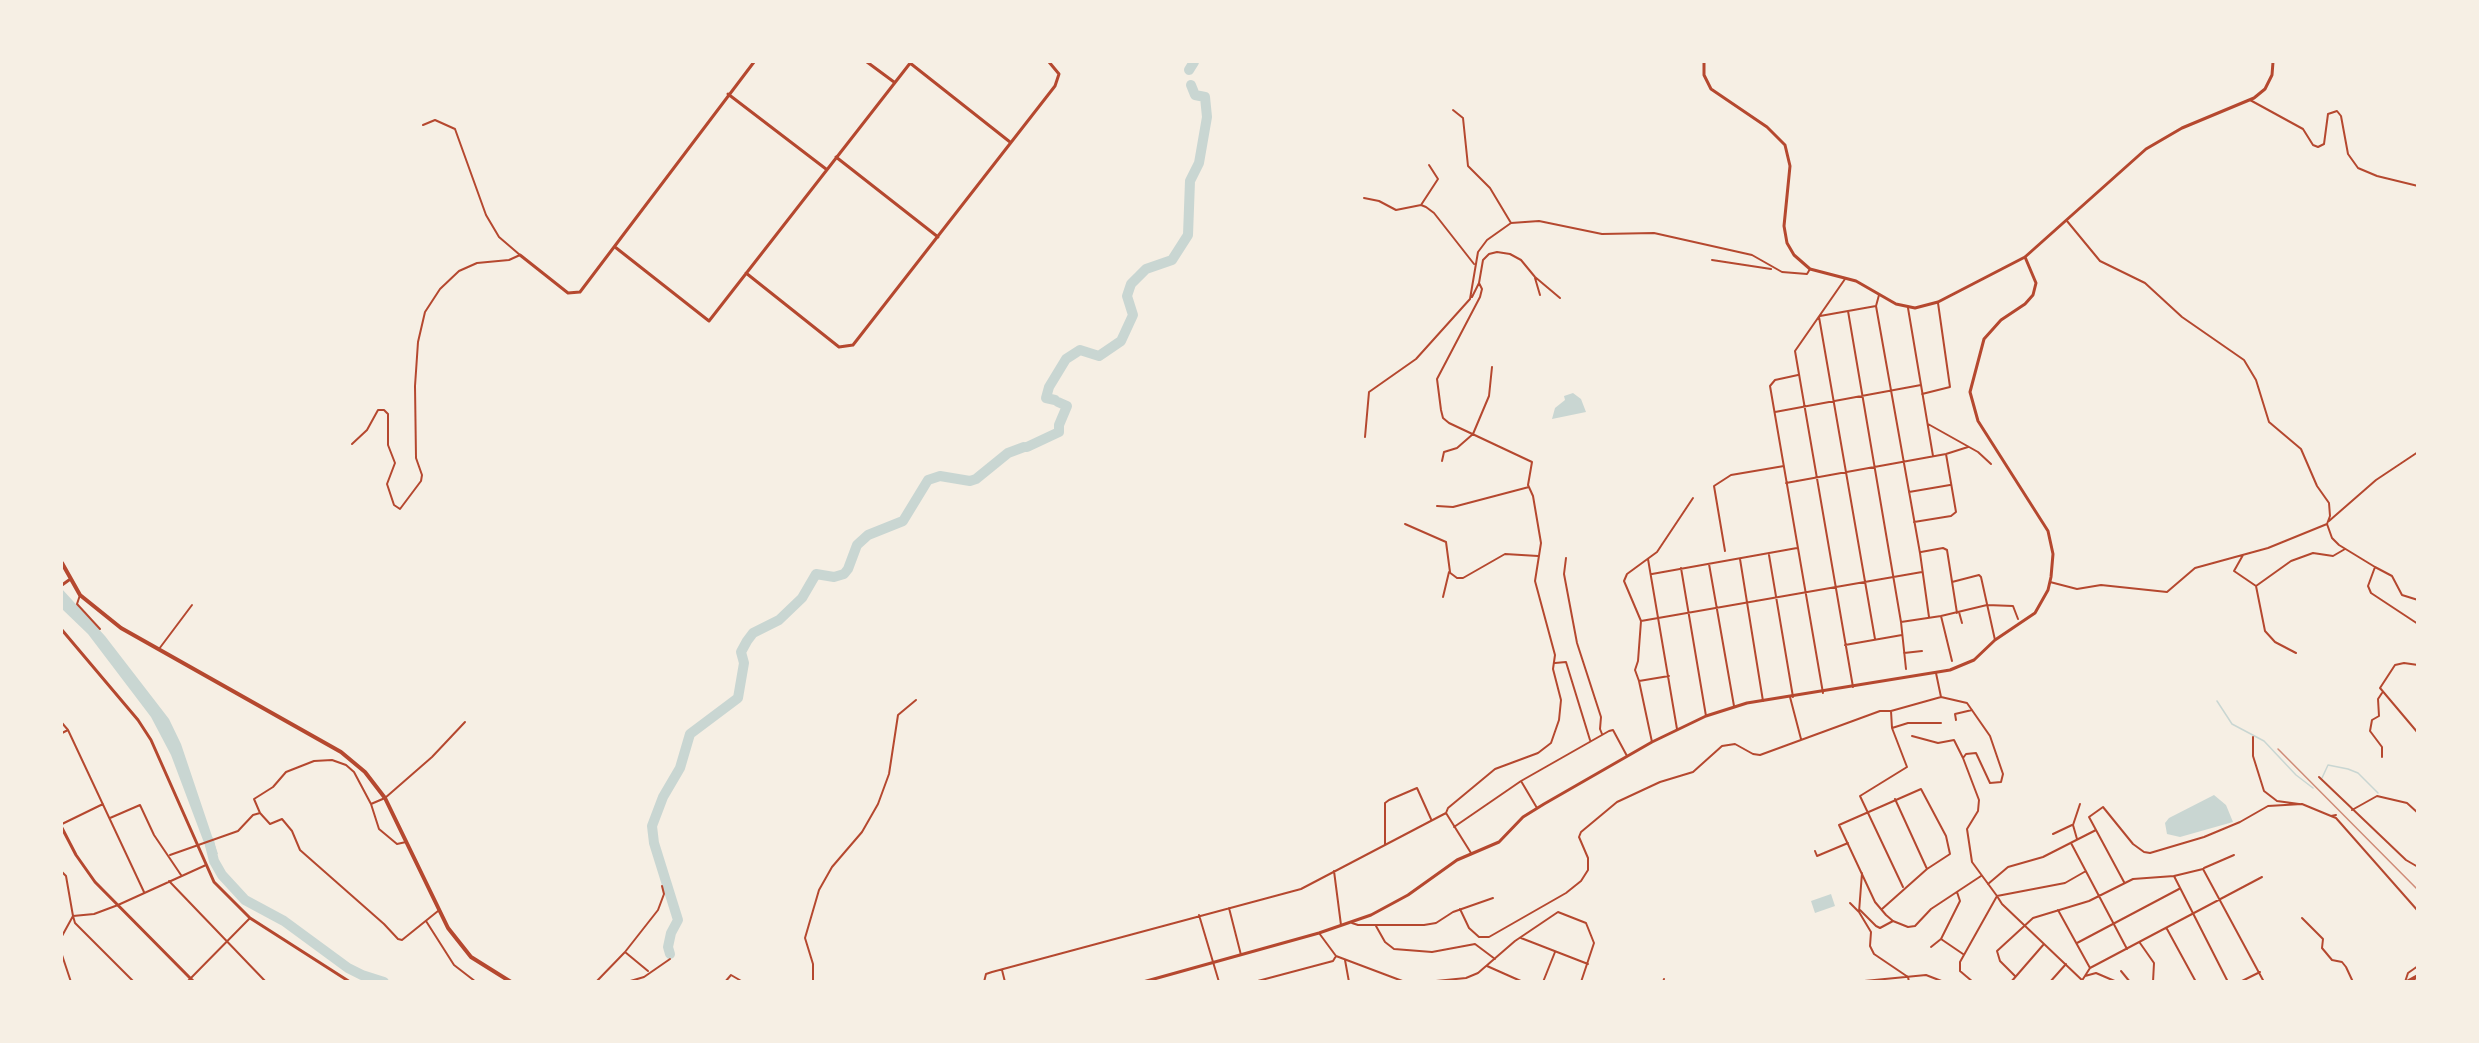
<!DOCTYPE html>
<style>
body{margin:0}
#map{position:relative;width:2479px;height:1043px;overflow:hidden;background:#f6efe4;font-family:Helvetica,sans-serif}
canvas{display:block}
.frame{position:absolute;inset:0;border:63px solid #f6efe4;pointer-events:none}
</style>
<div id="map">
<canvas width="2479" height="1043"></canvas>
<div class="frame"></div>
</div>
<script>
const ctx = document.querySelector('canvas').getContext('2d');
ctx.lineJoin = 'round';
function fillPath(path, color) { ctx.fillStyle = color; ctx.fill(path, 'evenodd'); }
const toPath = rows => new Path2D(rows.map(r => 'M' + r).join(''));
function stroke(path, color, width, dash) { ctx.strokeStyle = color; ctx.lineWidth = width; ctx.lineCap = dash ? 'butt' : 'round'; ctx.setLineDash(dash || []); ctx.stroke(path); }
const water = toPath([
 [1573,393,1581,399,1586,412,1552,419,1555,408,1565,400,1564,396],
 [62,589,105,636,169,719,181,744,218,854,209,856,171,755,151,717,88,634,62,609],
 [2214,795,2226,805,2233,822,2180,837,2167,834,2165,823,2169,818],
 [1831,894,1835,906,1815,913,1811,901]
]);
const stream = toPath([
 [2217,701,2232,724,2264,741,2296,775,2313,788],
 [2322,778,2328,765,2348,769,2358,773,2378,793]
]);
const river = toPath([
 [1189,70,1194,62],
 [1055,400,1046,398,1049,387,1066,359,1080,350,1099,356,1121,341,1133,315,1127,296,1131,284,1146,269,1172,260,1188,235,1190,181,1199,163,1207,117,1205,97,1195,95,1191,85],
 [1027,447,1059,432,1059,425,1067,406,1058,402],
 [209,841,214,861,222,875,245,900,284,921,348,968,362,975,384,982],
 [670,954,668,947,671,933,678,920,654,843,652,826,663,797,680,768,690,734,738,698,744,663,741,652,747,641,753,633,779,620,802,598,816,574,834,577,844,574,848,569,857,545,868,535,903,521,928,480,940,476,970,481,976,479,1008,453,1024,447]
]);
const minor = toPath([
 [2250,100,2303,129,2313,145,2318,147,2324,144,2328,114,2337,111,2341,116,2348,154,2358,168,2377,176,2418,186],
 [1453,110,1463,118,1468,166,1490,188,1511,223],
 [1364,198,1379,201,1396,210,1421,205,1426,207,1434,213,1474,264],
 [1421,205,1438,179,1429,165],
 [2067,221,2100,261,2145,283,2182,317,2244,360,2256,380,2269,422,2301,449,2317,486,2329,503,2330,516,2327,524,2332,538,2339,545,2375,567,2368,586,2371,593,2418,624],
 [1712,260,1771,269],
 [1535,278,1540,295],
 [1845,279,1795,351,1853,687],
 [1879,295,1876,306,1920,553,1929,617],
 [1472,297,1479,283,1483,260,1489,254,1497,252,1510,254,1521,260,1535,277,1560,298],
 [1908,308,1933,456],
 [1848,311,1901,622,1906,669],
 [1820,316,1876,306],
 [1819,317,1875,639],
 [1798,375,1775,380,1770,386,1823,693],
 [1922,394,1950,387,1938,303],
 [1775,412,1921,385],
 [1928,424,1978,452,1991,464],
 [1365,437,1369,392,1416,359,1470,299,1478,252,1487,240,1511,223,1539,221,1602,234,1654,233,1752,255,1782,272,1807,274,1810,269],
 [352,444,367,430,378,410,384,410,388,414,388,445,395,463,387,484,394,505,400,509,421,481,422,475,416,458,415,386,418,342,425,312,440,289,459,271,477,263,509,260,520,255,499,237,486,215,455,129,435,120,423,125],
 [1442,461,1444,452,1457,448,1473,434,1489,396,1492,367],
 [1786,483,1946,454,1968,447],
 [1909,492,1950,485],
 [1437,506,1453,507,1529,487],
 [2329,521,2376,480,2418,452],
 [1914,522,1951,516,1956,512,1946,454],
 [1405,524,1446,542,1450,572],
 [1725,551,1714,486,1731,475,1784,466],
 [1921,552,1943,548,1947,550,1957,613],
 [1769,555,1793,697],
 [2243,555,2234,571,2256,586],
 [1566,558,1564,574,1577,643,1601,717,1600,729,1602,734],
 [1648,559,1677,729],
 [1740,559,1763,701],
 [1709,564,1734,706],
 [2375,567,2392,576,2402,595,2418,600],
 [1681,568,1706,716],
 [1652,574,1797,548],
 [1952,582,1979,575,1981,577,1995,640],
 [2050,582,2077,589,2101,585,2167,592,2195,568,2268,548,2327,524],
 [80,595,77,604,100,629],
 [1443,597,1449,572,1457,578,1463,578,1505,554,1538,556],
 [1959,612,1962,623],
 [1941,616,1952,661],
 [1641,621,1922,572],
 [1901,622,1941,616,1987,605,2013,606,2018,619],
 [1845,645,1902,635],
 [159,649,192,605],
 [1904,653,1922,651],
 [2296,653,2275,642,2265,631,2256,586,2291,561,2313,553,2333,556,2345,549],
 [1555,663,1566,662,1590,740],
 [2418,665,2404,663,2395,665,2380,688,2418,733],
 [1936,673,1941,697,1967,703,1990,736,2003,774,2001,782,1990,783,1976,753,1966,754,1963,758,1979,800,1978,811,1967,829,1972,862,1997,896,1960,962,1960,971,1973,982],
 [1639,681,1635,670,1638,661,1641,621,1624,581,1627,574,1657,552,1693,498],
 [1790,697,1801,739],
 [1891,711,1892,728,1907,767,1860,796,1903,887],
 [1956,720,1955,714,1972,710],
 [62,723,68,730,144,892],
 [1892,728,1908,723,1941,723],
 [62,733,68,730],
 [1912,736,1938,743,1954,740,1963,758],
 [2253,737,2253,756,2264,791,2277,801,2299,804],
 [1652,742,1639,681,1669,676],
 [2382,757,2382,747,2370,731,2372,720,2379,716,2378,699,2382,693],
 [2319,777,2406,860,2418,867],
 [1521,781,1537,808],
 [1895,799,1927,869],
 [371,804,385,798,432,757,465,722],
 [2352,810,2377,796,2407,803,2418,813],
 [260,813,254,799,273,787,286,772,314,761,332,760,346,765,354,772,371,804,379,829,397,844,406,842],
 [1446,813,1471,853],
 [2331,816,2336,818,2418,911],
 [110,818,140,805,154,835,181,875],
 [62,824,103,804],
 [1454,827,1521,781,1609,731,1613,730,1627,756],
 [2053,834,2072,825],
 [2077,839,2073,825,2080,804],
 [2071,843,2127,949],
 [1385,844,1385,803,1389,800,1417,788,1431,819],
 [1815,851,1817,856,1848,843],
 [170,855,238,831,253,815,260,813,270,824,282,819,292,831,300,850,384,924,398,939,402,940,438,911],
 [2204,868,2234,855],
 [1334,871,1341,925],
 [62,872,66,876,73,916,62,936],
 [1862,873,1859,912,1871,932,1870,946,1874,954,1908,977,1909,982],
 [2174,876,2228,982],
 [169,881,266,982],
 [2124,882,2089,817,2103,807,2133,844,2144,852,2150,853,2204,837,2240,822,2268,806,2302,804,2331,816,2336,815],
 [1988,884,2008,867,2043,857,2096,830],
 [1850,903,1859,912],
 [1229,908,1241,955],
 [1460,909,1469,928,1479,937,1489,937,1566,893,1581,881,1588,870,1588,858,1579,837,1581,832,1617,802,1660,782,1693,772,1722,746,1735,744,1753,754,1760,755,1880,711,1891,711,1941,697],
 [1882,909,1927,869,1950,854,1946,836,1921,789,1839,825,1875,902,1886,915,1893,921,1908,927,1915,926,1931,909,1981,876],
 [1860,910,1876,926,1880,928,1893,921],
 [2058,910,2090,968],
 [1199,915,1219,982],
 [2302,918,2323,939,2322,948,2332,960,2342,962,2346,967,2353,982],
 [426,921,454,965,476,982],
 [1352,923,1358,925,1424,925,1436,923,1453,912,1493,898],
 [1376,926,1385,942,1394,949,1432,952,1475,944,1495,959],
 [2167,929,2196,982],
 [1319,933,1336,956,1405,982],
 [1521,938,1588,964],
 [1941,939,1963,954],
 [2077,943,2179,889],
 [2140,943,2154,963,2153,982],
 [1931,947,1941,939,1960,901,1957,892],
 [625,952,648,971],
 [62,955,71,982],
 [1345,960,1349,982],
 [1487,966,1523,982],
 [1002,970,1005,982],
 [2121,971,2130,982],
 [2015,976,2000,961,1997,951,2033,918,2089,901,2133,879,2174,876,2203,869,2264,982],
 [2085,976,2096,973,2117,982],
 [2083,979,2090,968,2262,877],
 [134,982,75,923,73,916,94,914,118,905,206,865],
 [187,982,250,918],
 [596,982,625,952,658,910,664,894,662,886],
 [627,982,644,977,670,959],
 [725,982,731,975,743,982],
 [813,982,813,964,805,938,819,890,832,867,862,832,878,804,889,774,898,715,916,700],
 [984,982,986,974,992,972,1301,889,1446,813,1448,808,1495,769,1538,753,1551,743,1559,720,1561,700,1553,669,1555,655,1535,581,1541,543,1533,496,1528,485,1532,462,1449,423,1443,418,1441,410,1437,379,1480,297,1482,289,1479,283],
 [1254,982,1333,961,1336,956],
 [1426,982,1466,978,1478,973,1515,941,1558,912,1586,923,1594,943,1581,982],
 [1543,982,1555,952],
 [1663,982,1664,979],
 [1854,982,1926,975,1944,982],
 [2011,982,2044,944],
 [2050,982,2066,964],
 [2084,982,2002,904,1997,896,2065,883,2086,871],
 [2240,982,2260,972],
 [2405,982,2408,973,2418,966]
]);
const tertiary = toPath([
 [867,62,894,82],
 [1704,62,1704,75,1711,89,1767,127,1785,145,1790,166,1784,226,1787,243,1794,255,1810,269,1856,281,1896,304,1915,308,1938,302,2025,257,2146,149,2182,128,2254,98,2265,89,2272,75,2273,62],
 [910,63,1010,142],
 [728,94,826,169],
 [836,157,938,237],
 [615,247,709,321,911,62],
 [520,255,568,293,580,292,754,62],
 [746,273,839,347,853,345,1055,86,1059,74,1049,62],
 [62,585,69,580],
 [62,630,138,720,151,740,214,882,250,918,350,982],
 [62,828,76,855,95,882,194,982],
 [1143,982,1319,933,1371,915,1408,895,1457,860,1499,842,1523,817,1544,804,1652,742,1706,716,1747,703,1950,670,1974,660,1995,640,2035,613,2048,590,2051,577,2053,554,2048,531,1978,421,1970,392,1984,339,2001,320,2025,304,2033,295,2036,283,2025,257]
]);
const secondary = toPath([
 [2407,982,2418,976]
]);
const primary = toPath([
 [62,563,80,595,121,628,341,752,365,772,385,798,448,928,471,957,511,982]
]);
const rail = toPath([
 [2278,749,2418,890]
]);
fillPath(water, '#c9d6d2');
stroke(stream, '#c9d6d2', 1.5);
stroke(river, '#c9d6d2', 10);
stroke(minor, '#b5482f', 2);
stroke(tertiary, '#b5482f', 3);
stroke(secondary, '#b5482f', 4);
stroke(primary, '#b5482f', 4);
stroke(rail, '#cf8b77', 1.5);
</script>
